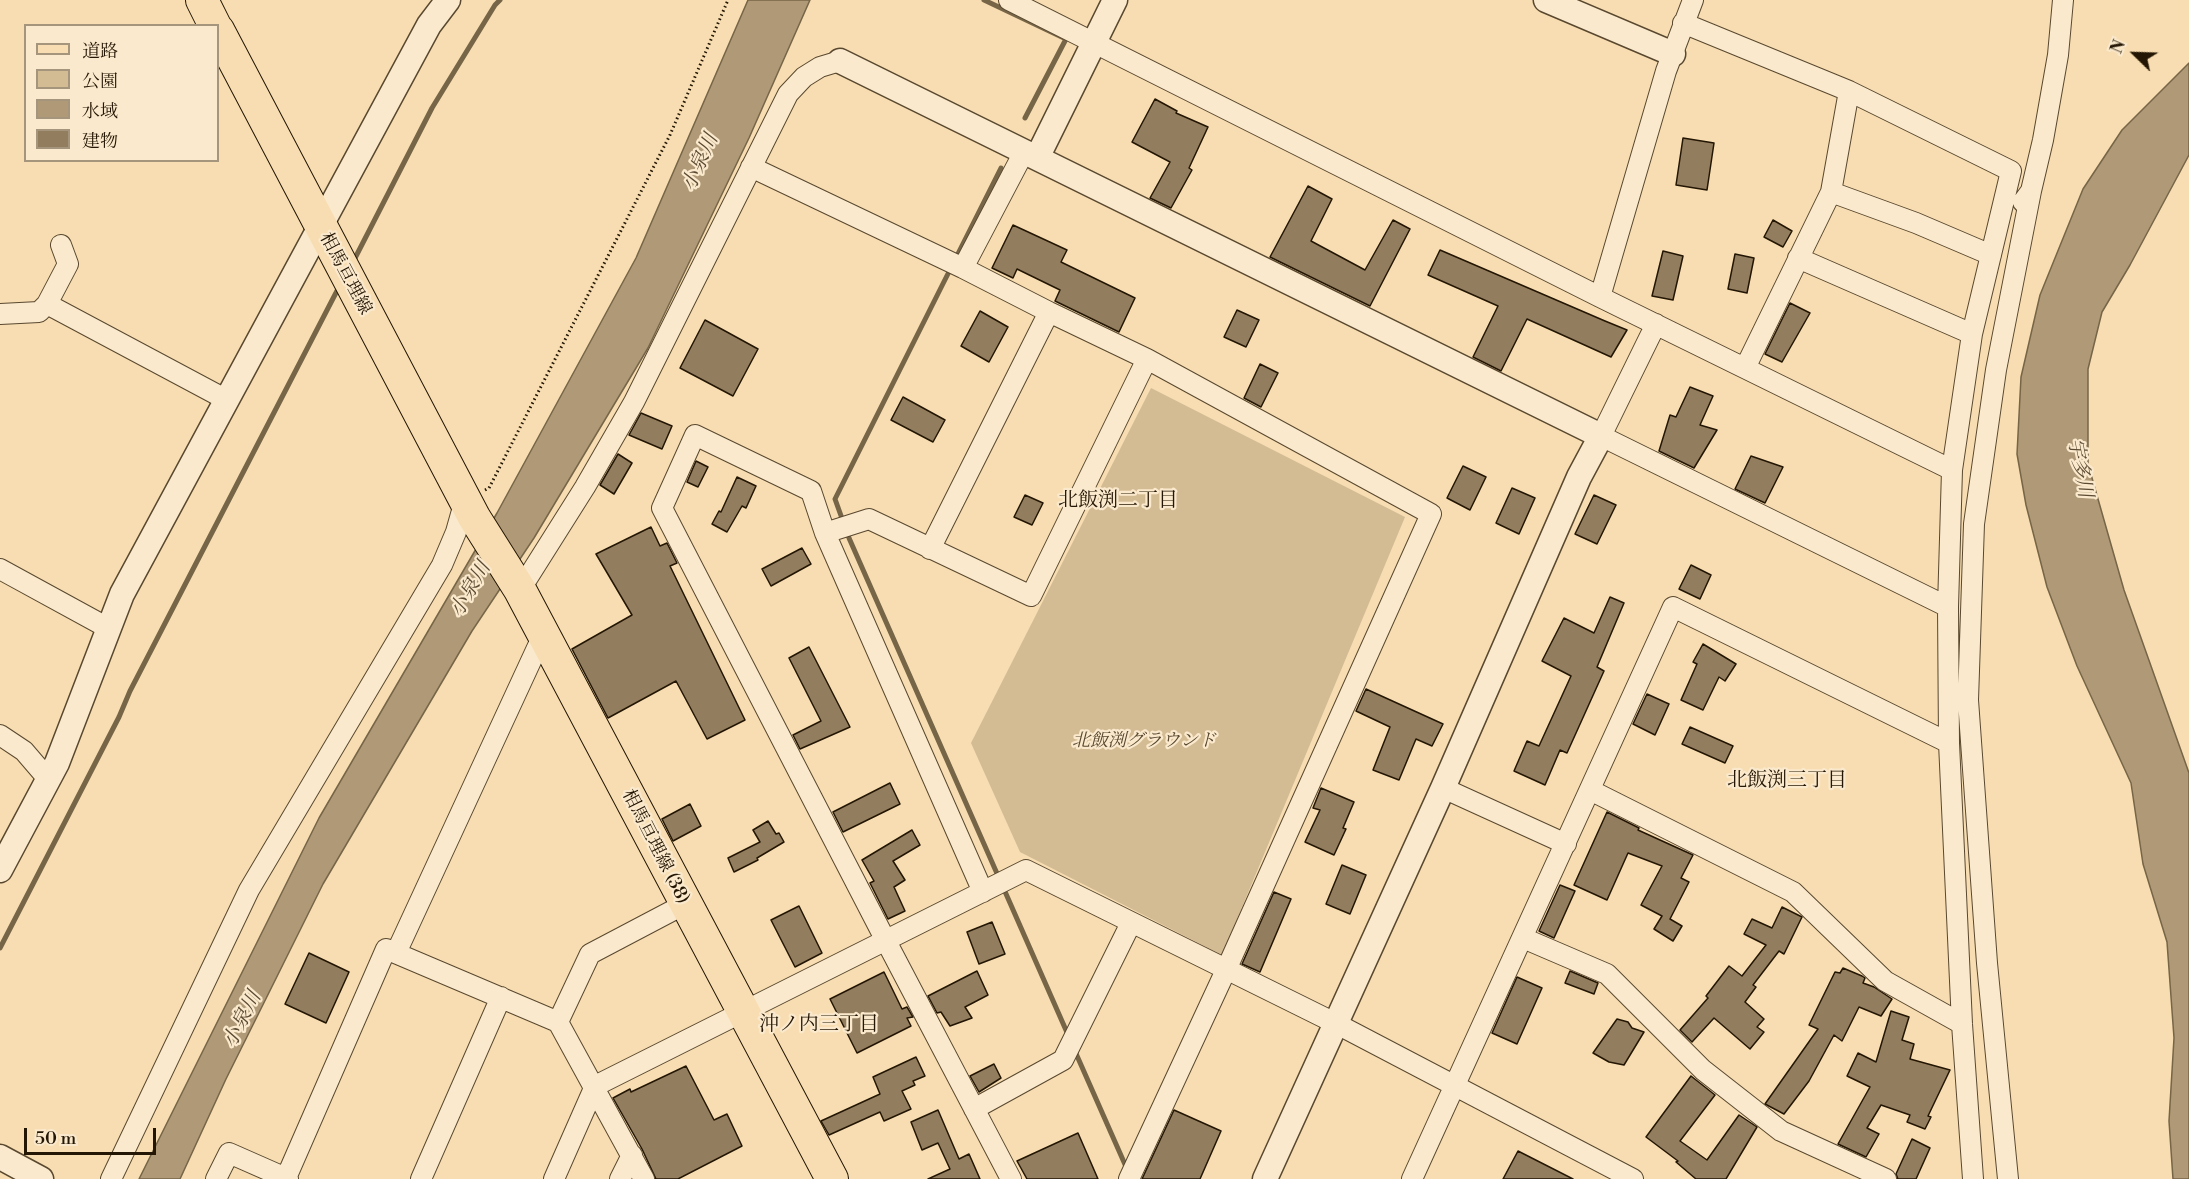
<!DOCTYPE html>
<meta charset="utf-8">
<style>
body{margin:0}
#map{position:relative;width:2189px;height:1179px;overflow:hidden;background:#f7ddb1;font-family:"Libre Bodoni","Noto Serif JP",serif}
canvas{display:block}
.legend{position:absolute;left:24px;top:24px;width:195px;height:138px;box-sizing:border-box;background:#fae9cc;border:2px solid #a4957c;margin:0;padding:8px 10px;list-style:none;font-size:18px;color:#241604}
.legend li{display:flex;align-items:center;gap:12px;height:30px}
.legend b{width:30px;border:2px solid #a4957c}
.north{position:absolute;left:2105px;top:24px;width:60px;height:60px;-webkit-text-stroke:4px #fae9cc;paint-order:stroke;rotate:293deg;font-size:16px;font-weight:700;line-height:24px;text-align:center;color:#241604}
.north::after{content:'';display:block;margin:auto;width:21px;height:27px;background:#241604;clip-path:polygon(50% 0,100% 100%,50% 72%,0 100%)}
.scale{position:absolute;left:24px;top:1128px;width:132px;height:27px;box-sizing:border-box;border:3px solid #241604;border-top:0;padding-left:8px;font-size:18px;line-height:21px;white-space:nowrap;color:#241604;-webkit-text-stroke:4px #fae9cc;paint-order:stroke}
</style>
<div id="map">
<canvas width="2189" height="1179"></canvas>
<ul class="legend">
<li><b style="height:8px;background:#f7ddb1"></b>道路</li>
<li><b style="height:16px;background:#d3bb94"></b>公園</li>
<li><b style="height:16px;background:#af9976"></b>水域</li>
<li><b style="height:16px;background:#927d5e"></b>建物</li>
</ul>
<div class="north">N</div>
<div class="scale">50 m</div>
</div>
<script>
const ctx = document.querySelector('canvas').getContext('2d');
ctx.lineJoin = 'round';
function fillPath(path, color) { ctx.fillStyle = color; ctx.fill(path, 'evenodd'); }
const toPath = rows => new Path2D(rows.map(r => 'M' + r).join(''));
function stroke(path, color, width, dash) { ctx.strokeStyle = color; ctx.lineWidth = width; ctx.lineCap = dash ? 'butt' : 'round'; ctx.setLineDash(dash || []); ctx.stroke(path); }
function drawText(font, color, halo, rows, align = 'center') {
  ctx.font = font + ' "Libre Bodoni","Noto Serif JP",serif'; ctx.lineWidth = 4.5; ctx.setLineDash([]); ctx.textBaseline = 'middle'; ctx.strokeStyle = halo; ctx.fillStyle = color; for (const [text, x, y, turn = 0] of rows) {
    ctx.save(); ctx.translate(x, y); ctx.rotate((+turn || 0) * Math.PI / 180); ctx.textAlign = isNaN(turn) ? turn : align; if (halo) ctx.strokeText(text, 0, 0); ctx.fillText(text, 0, 0); ctx.restore();
  }
}
const green = toPath([
 [1151,388,1405,517,1222,955,1020,852,971,743]
]);
const water = toPath([
 [748,0,810,0,749,138,648,348,534,538,472,631,323,884,226,1079,180,1179,139,1179,319,818,497,513,636,258,748,0],
 [2189,63,2189,155,2130,265,2102,312,2088,369,2088,464,2124,590,2189,773,2189,1179,2173,1179,2169,1121,2174,1038,2167,942,2143,864,2131,783,2077,666,2047,587,2026,505,2017,454,2021,377,2040,295,2083,189,2122,130,2189,63]
]);
const stream = toPath([
 [984,0,1066,39,1025,118],
 [352,264,432,108,495,5,500,0],
 [999,878,849,538,835,499,1001,168],
 [1003,887,1069,1037],
 [0,948,119,717,130,691,340,285],
 [1074,1049,1127,1169]
]);
const building = toPath([
 [1155,99,1177,111,1176,113,1208,127,1189,168,1192,170,1171,208,1150,198,1170,162,1132,142,1155,99],
 [1683,138,1714,143,1707,190,1676,185,1683,138],
 [1308,186,1332,199,1311,241,1365,270,1393,220,1410,229,1370,306,1270,257,1308,186],
 [1773,220,1792,231,1783,247,1764,237,1773,220],
 [1013,225,1067,250,1061,262,1135,298,1119,332,1055,301,1060,290,1017,269,1013,278,992,268,1013,225],
 [1440,250,1605,321,1627,330,1611,357,1527,319,1501,371,1473,357,1498,306,1428,275,1440,250],
 [1663,251,1683,256,1673,300,1652,296,1663,251],
 [1735,254,1754,258,1747,293,1728,289,1735,254],
 [1790,303,1810,313,1782,362,1765,354,1790,303],
 [1237,310,1259,320,1246,347,1224,337,1237,310],
 [980,311,1008,327,989,362,961,346,980,311],
 [705,320,758,349,733,396,680,368,705,320],
 [1260,364,1278,373,1261,407,1244,398,1260,364],
 [1690,387,1713,396,1700,425,1717,430,1694,468,1659,451,1670,415,1676,417,1690,387],
 [903,397,945,420,933,442,891,420,903,397],
 [641,413,672,426,662,449,629,435,641,413],
 [618,454,632,463,614,494,600,485,618,454],
 [1751,456,1783,467,1765,503,1735,489,1751,456],
 [696,461,708,467,698,487,687,482,696,461],
 [1463,466,1486,477,1470,510,1447,498,1463,466],
 [737,477,756,486,746,508,742,506,727,532,712,524,719,511,721,512,737,477],
 [1512,488,1535,498,1519,534,1496,523,1512,488],
 [1025,495,1043,503,1032,525,1014,517,1025,495],
 [1594,495,1616,505,1597,544,1575,534,1594,495],
 [651,527,660,546,667,543,677,563,670,566,745,720,707,739,676,681,608,718,572,649,632,615,596,554,651,527],
 [802,548,811,564,771,586,762,569,802,548],
 [1691,565,1711,575,1700,599,1679,589,1691,565],
 [1610,597,1624,603,1597,667,1604,671,1567,753,1560,750,1545,785,1514,771,1527,741,1539,746,1571,676,1542,661,1564,618,1594,633,1610,597],
 [1703,644,1736,664,1725,681,1719,677,1703,710,1681,700,1697,664,1693,662,1703,644],
 [809,647,850,727,800,749,793,735,821,721,789,658,809,647],
 [1366,689,1443,724,1432,746,1416,739,1399,780,1373,770,1390,727,1356,711,1366,689],
 [1647,694,1669,704,1655,735,1633,724,1647,694],
 [1690,727,1733,746,1725,763,1682,744,1690,727],
 [890,783,900,804,843,832,833,812,890,783],
 [1321,788,1354,802,1343,828,1346,829,1334,855,1305,842,1320,810,1313,808,1321,788],
 [690,804,701,826,673,841,662,819,690,804],
 [1607,812,1639,828,1638,830,1693,855,1681,878,1689,882,1670,919,1682,926,1673,941,1654,929,1662,916,1641,905,1662,866,1628,853,1607,900,1574,885,1607,812],
 [768,821,776,834,779,833,784,842,757,858,758,860,734,872,728,858,760,842,753,830,768,821],
 [912,830,920,845,893,861,905,880,894,887,905,911,888,919,870,883,874,881,862,860,912,830],
 [1342,865,1366,875,1350,914,1326,904,1342,865],
 [1560,885,1575,891,1554,938,1539,931,1560,885],
 [1274,892,1291,899,1260,972,1242,964,1274,892],
 [799,906,822,953,795,967,771,920,799,906],
 [1782,907,1802,917,1784,954,1779,951,1753,985,1756,987,1745,1002,1764,1019,1757,1027,1764,1032,1750,1049,1714,1018,1692,1042,1680,1030,1708,998,1706,996,1729,966,1742,976,1766,945,1744,934,1752,919,1772,928,1782,907],
 [992,922,1005,954,979,964,967,932,992,922],
 [309,953,349,972,326,1023,285,1004,309,953],
 [1843,968,1862,976,1865,978,1863,983,1874,987,1892,999,1881,1016,1859,1007,1842,1041,1834,1035,1809,1081,1784,1114,1765,1104,1818,1029,1809,1025,1835,972,1840,973,1843,968],
 [977,971,988,995,965,1007,972,1018,950,1026,941,1012,937,1013,928,996,977,971],
 [1570,971,1598,983,1594,994,1565,983,1570,971],
 [884,972,902,1009,907,1007,913,1017,907,1018,911,1026,857,1053,830,999,884,972],
 [1517,977,1542,988,1517,1044,1492,1033,1517,977],
 [1891,1011,1909,1017,1902,1040,1914,1044,1910,1059,1950,1070,1928,1116,1931,1117,1925,1129,1907,1122,1910,1115,1881,1105,1867,1128,1879,1134,1866,1157,1838,1144,1870,1087,1847,1076,1858,1053,1876,1062,1891,1011],
 [1617,1019,1628,1022,1632,1028,1644,1032,1624,1065,1609,1062,1593,1053,1617,1019],
 [916,1057,925,1076,913,1081,915,1085,902,1091,911,1109,884,1121,880,1112,829,1135,821,1121,880,1094,873,1077,916,1057],
 [994,1064,1001,1078,979,1092,970,1076,994,1064],
 [686,1066,714,1120,727,1114,742,1146,678,1179,656,1179,642,1149,613,1098,630,1089,631,1092,686,1066],
 [1691,1076,1715,1095,1680,1141,1707,1160,1739,1115,1757,1127,1726,1179,1696,1179,1676,1162,1678,1161,1646,1137,1691,1076],
 [938,1110,959,1159,969,1154,980,1179,928,1179,950,1169,938,1143,922,1150,911,1122,938,1110],
 [1174,1110,1221,1131,1200,1179,1142,1179,1174,1110],
 [1078,1133,1098,1179,1027,1179,1017,1161,1078,1133],
 [1912,1139,1930,1148,1916,1179,1898,1179,1896,1174,1912,1139],
 [1518,1151,1573,1179,1503,1179,1518,1151]
]);
const path = toPath([
 [485,490,489,488,670,135,728,0]
]);
const minor = toPath([
 [1009,0,1600,297,1952,470],
 [1683,23,1849,91,2011,171,1972,334,1952,470,1948,607,1949,743,1962,1024,1973,1179],
 [751,167,963,268,1049,312,1147,359,1431,514,1226,970,1129,1179],
 [1831,192,1916,223,1991,255],
 [2023,202,2031,191,2043,140,2058,55,2063,0],
 [61,245,68,264,47,304,227,400],
 [1798,258,1972,334],
 [963,268,1024,152],
 [1600,297,1666,71,1693,0],
 [0,314,39,312,47,304],
 [1656,324,1601,436,1948,607],
 [1745,368,1831,192,1849,91],
 [825,533,869,519,1031,596,1147,359],
 [930,549,1049,312],
 [0,569,108,628],
 [520,590,585,487,634,402,788,94,804,77,820,67,840,61],
 [0,735,24,751,48,779],
 [1443,788,1566,844],
 [1590,790,1793,892,1885,981,1962,1024],
 [983,892,825,533,811,491,695,435,662,508,886,941,1011,1179],
 [1523,938,1607,974,1703,1070,1781,1131,1886,1179],
 [396,953,543,635],
 [558,1022,590,954,685,904],
 [974,1109,1063,1060,1131,923],
 [286,1178,386,949,558,1022,644,1179],
 [111,1179,249,890,442,565,456,532,465,500],
 [216,1179,229,1153,288,1179],
 [421,1179,501,997],
 [554,1179,595,1086,1026,870,1335,1023,1633,1179],
 [620,1179,632,1155],
 [1412,1179,1673,607,1949,743],
 [2008,1179,1987,963,1968,700,1974,524,1996,370,2031,191]
]);
const tertiary = toPath([
 [1546,0,1673,54],
 [840,61,1601,436,1579,477,1443,788,1265,1179],
 [1037,158,1115,0],
 [0,870,57,763,122,594,429,25,448,0],
 [0,1157,41,1179]
]);
const primary = toPath([
 [202,0,215,26],
 [218,30,474,517,520,590,832,1179]
]);
const streetNames = [
 ["相馬亘理線",345,274,62],
 ["相馬亘理線 (38)",655,847,63]
];
const parkNames = [
 ["北飯渕グラウンド",1144,742]
];
const waterNames = [
 ["小泉川",701,163,-66],
 ["宇多川",2079,468,79],
 ["小泉川",471,590,-60],
 ["小泉川",243,1020,-63]
];
const neighbourhoodNames = [
 ["北飯渕二丁目",1118,501],
 ["北飯渕三丁目",1787,781],
 ["沖ノ内三丁目",819,1025]
];
fillPath(green, '#d3bb94');
fillPath(water, '#af9976');
stroke(water, '#776548', 1.5);
stroke(stream, '#776548', 5);
fillPath(building, '#927d5e');
stroke(building, '#241604', 1.5);
stroke(minor, '#59482f', 22);
stroke(tertiary, '#59482f', 27);
stroke(primary, '#241604', 34);
stroke(path, '#241604', 3, [1.5, 3]);
stroke(minor, '#fae9cc', 20);
stroke(tertiary, '#fae9cc', 24);
stroke(primary, '#f7ddb1', 32);
drawText('18px', '#241604', '#fae9cc', streetNames);
drawText('italic 18px', '#59482f', '#fae9cc', parkNames);
drawText('italic 20px', '#5c4a32', '#fae9cc', waterNames);
drawText('20px', '#241604', '#fae9cc', neighbourhoodNames);
</script>
